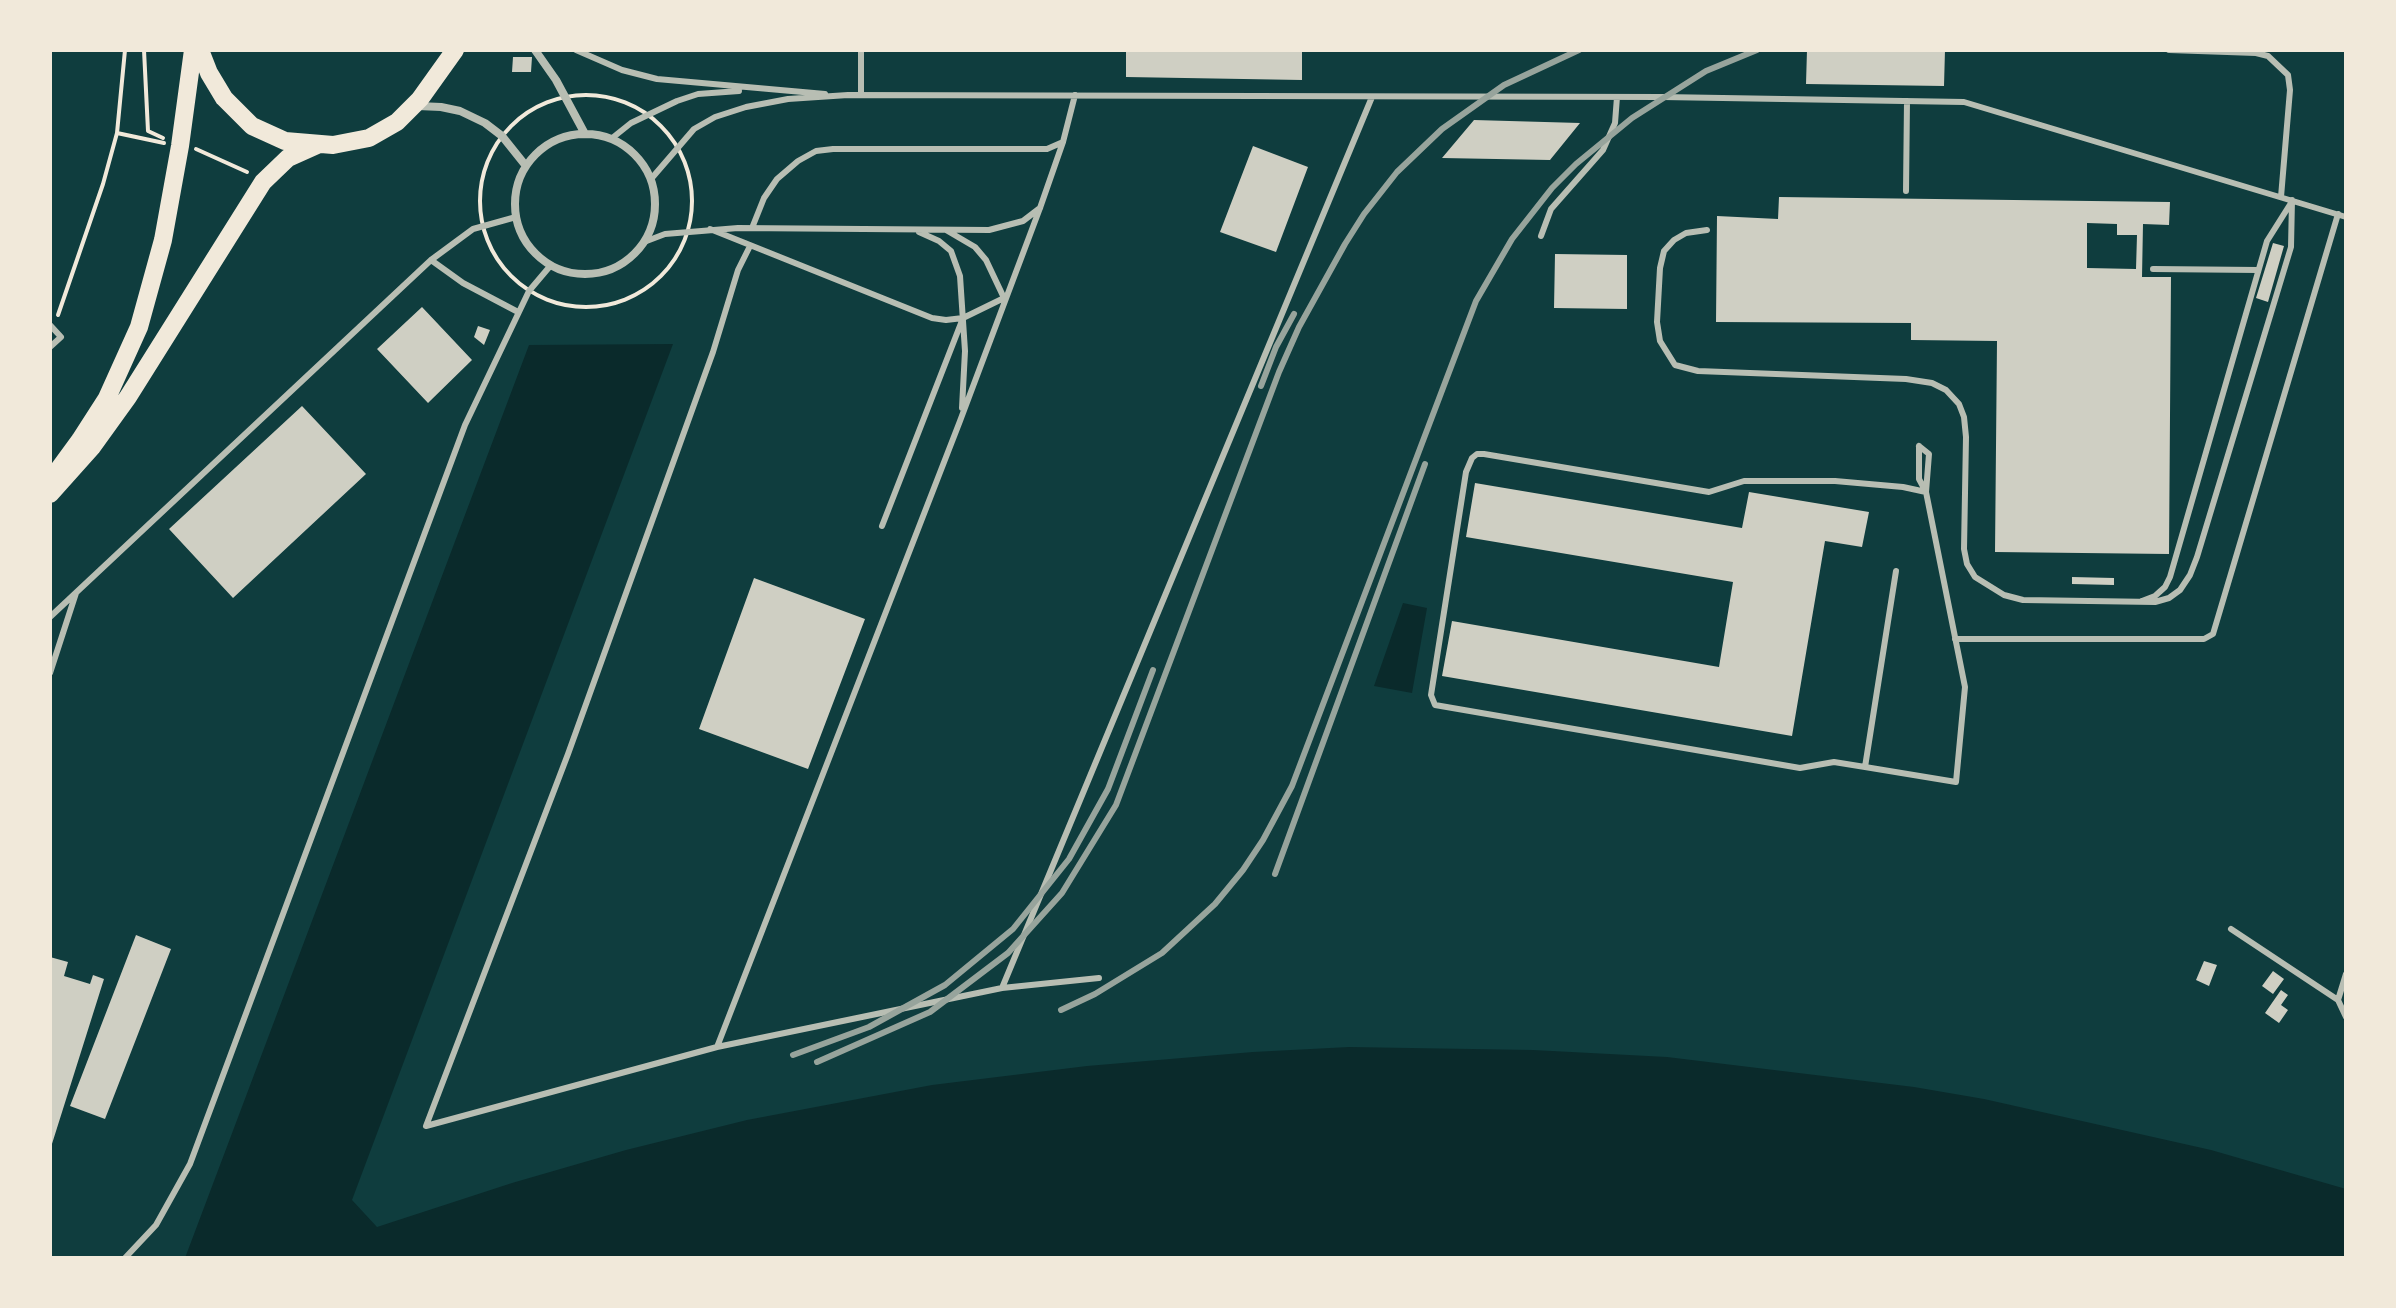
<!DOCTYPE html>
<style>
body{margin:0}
#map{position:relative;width:2396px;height:1308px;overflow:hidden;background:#0f3d3e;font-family:Overpass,sans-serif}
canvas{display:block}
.frame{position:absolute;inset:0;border:52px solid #f1e9da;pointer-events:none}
</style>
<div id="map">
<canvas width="2396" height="1308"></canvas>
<div class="frame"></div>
</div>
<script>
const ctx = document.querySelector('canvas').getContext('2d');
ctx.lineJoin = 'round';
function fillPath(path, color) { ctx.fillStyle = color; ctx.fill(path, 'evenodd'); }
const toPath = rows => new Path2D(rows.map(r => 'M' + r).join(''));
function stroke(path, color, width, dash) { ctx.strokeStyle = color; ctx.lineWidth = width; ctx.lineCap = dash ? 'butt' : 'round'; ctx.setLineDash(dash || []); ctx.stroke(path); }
const water = toPath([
 [673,344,352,1200,377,1227,512,1183,626,1150,747,1120,932,1085,1087,1066,1253,1052,1349,1047,1533,1050,1667,1057,1914,1087,1984,1099,2211,1150,2346,1189,2346,1258,185,1258,529,345],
 [1403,603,1427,608,1412,693,1374,686]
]);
const building = toPath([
 [1126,50,1302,50,1302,80,1126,77],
 [1807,50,1945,50,1944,86,1806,84],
 [513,57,532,57,531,72,512,72],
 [1474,120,1580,123,1550,160,1442,158],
 [1253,146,1308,167,1276,252,1220,232],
 [1779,197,2170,202,2169,225,2143,224,2142,277,2171,277,2169,554,1995,552,1997,341,1911,340,1911,323,1716,322,1717,216,1778,219],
 [2087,223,2117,224,2117,235,2137,235,2136,269,2087,268],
 [2273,243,2284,246,2268,302,2256,298],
 [1555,254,1627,255,1627,309,1554,308],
 [422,307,472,360,428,403,377,349],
 [478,326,490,330,484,345,474,337],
 [302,406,366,474,233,598,169,529],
 [1475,483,1742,528,1749,492,1869,512,1862,547,1825,541,1792,736,1442,676,1452,621,1719,667,1733,582,1466,537],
 [2072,577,2114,578,2114,585,2072,584],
 [754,578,865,619,808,769,699,729],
 [136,935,171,949,105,1119,70,1106],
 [50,957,68,962,64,976,90,984,93,975,104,979,51,1147],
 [2204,961,2217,965,2209,986,2196,980],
 [2273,971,2284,979,2273,994,2262,986],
 [2281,990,2288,995,2281,1005,2288,1010,2279,1023,2265,1013]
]);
const path = toPath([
 [144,50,148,131,163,138],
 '480 201a106 106 0 1 1 212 0a106 106 0 1 1-212 0Z',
 [117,133,125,50],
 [196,149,247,172],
 [58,315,103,184,117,133,164,143]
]);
const service = toPath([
 [576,50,622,70,657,79,825,94],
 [861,50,861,95],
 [2169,50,2256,53,2268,56,2288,75,2290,90,2281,197],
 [611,139,631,123,677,101,698,94,739,91],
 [651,179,694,129,715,117,746,107,788,99,848,95,1662,97,1964,102,2346,217],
 [1906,191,1907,101],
 [752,228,764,198,777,179,798,161,816,151,833,149,1047,149,1063,142],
 [710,229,932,318,946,320,963,318,1004,298,986,260,975,247,946,230],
 [1707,230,1686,233,1674,240,1664,251,1660,268,1657,322,1660,341,1675,365,1698,371,1906,379,1932,383,1946,390,1959,404,1964,417,1966,437,1964,549,1967,564,1975,577,2004,595,2023,600,2155,602,2169,598,2180,590,2190,575,2197,557,2291,247,2292,200],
 [919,232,939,241,951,251,960,276,965,351,962,408],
 [1541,236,1551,209,1603,150,1615,123,1617,97],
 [644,242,665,234,738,228,989,230,1023,221,1040,208],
 [750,246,738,270,713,352,568,754,426,1126,717,1047,1002,988,1099,978],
 [431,260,463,283,518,312],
 [2153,269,2258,270],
 [50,325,61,337,50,347],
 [1919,446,1929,454,1926,492],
 [882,526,963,318],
 [1896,571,1865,767,1956,782,1965,687,1926,492,1919,479,1919,446],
 [2142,601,2155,596,2165,587,2170,577,2267,241,2291,203],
 [50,617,431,260,473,229,516,217],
 [1955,639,2204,639,2213,634,2338,214],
 [50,673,76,593],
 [1865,767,1834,762,1800,768,1435,705,1431,695,1466,472,1472,458,1477,454,1484,454,1709,492,1744,481,1835,481,1903,487,1926,492],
 [2231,929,2338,1000,2346,974],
 [1002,988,1372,97],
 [2338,1000,2346,1017],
 [717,1047,960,421,1040,208,1063,142,1075,95],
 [125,1258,156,1225,190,1164,465,425,529,291,551,265]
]);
const minor = toPath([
 [535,50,556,80,585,134],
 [418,106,441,107,460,111,485,123,502,136,526,166],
 '515 204a70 70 0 1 1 140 0a70 70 0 1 1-140 0Z'
]);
const primary = toPath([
 [200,50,209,73,224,98,252,126,285,141,333,145,369,138,397,122,420,99,455,50],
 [50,481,80,440,107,398,139,327,163,240,180,146,193,50],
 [50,494,92,447,128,397,263,182,288,158,317,145]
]);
const rail = toPath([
 [1261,386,1276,347,1294,314],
 [1275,874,1425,464],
 [1061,1010,1095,994,1162,953,1215,904,1243,870,1263,840,1292,786,1476,301,1512,239,1552,188,1576,164,1632,118,1706,71,1757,50],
 [793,1055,869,1027,945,985,1013,929,1069,859,1108,789,1153,670],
 [817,1062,930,1012,1008,953,1062,893,1116,805,1279,372,1299,327,1345,244,1364,214,1397,172,1442,129,1504,85,1579,50]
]);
fillPath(water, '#0a2a2b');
fillPath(building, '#cfcfc3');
stroke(path, '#f1e9da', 4);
stroke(service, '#b8beb3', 6);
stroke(minor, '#b8beb3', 8);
stroke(primary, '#f1e9da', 18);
stroke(rail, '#97a49c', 6);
</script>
